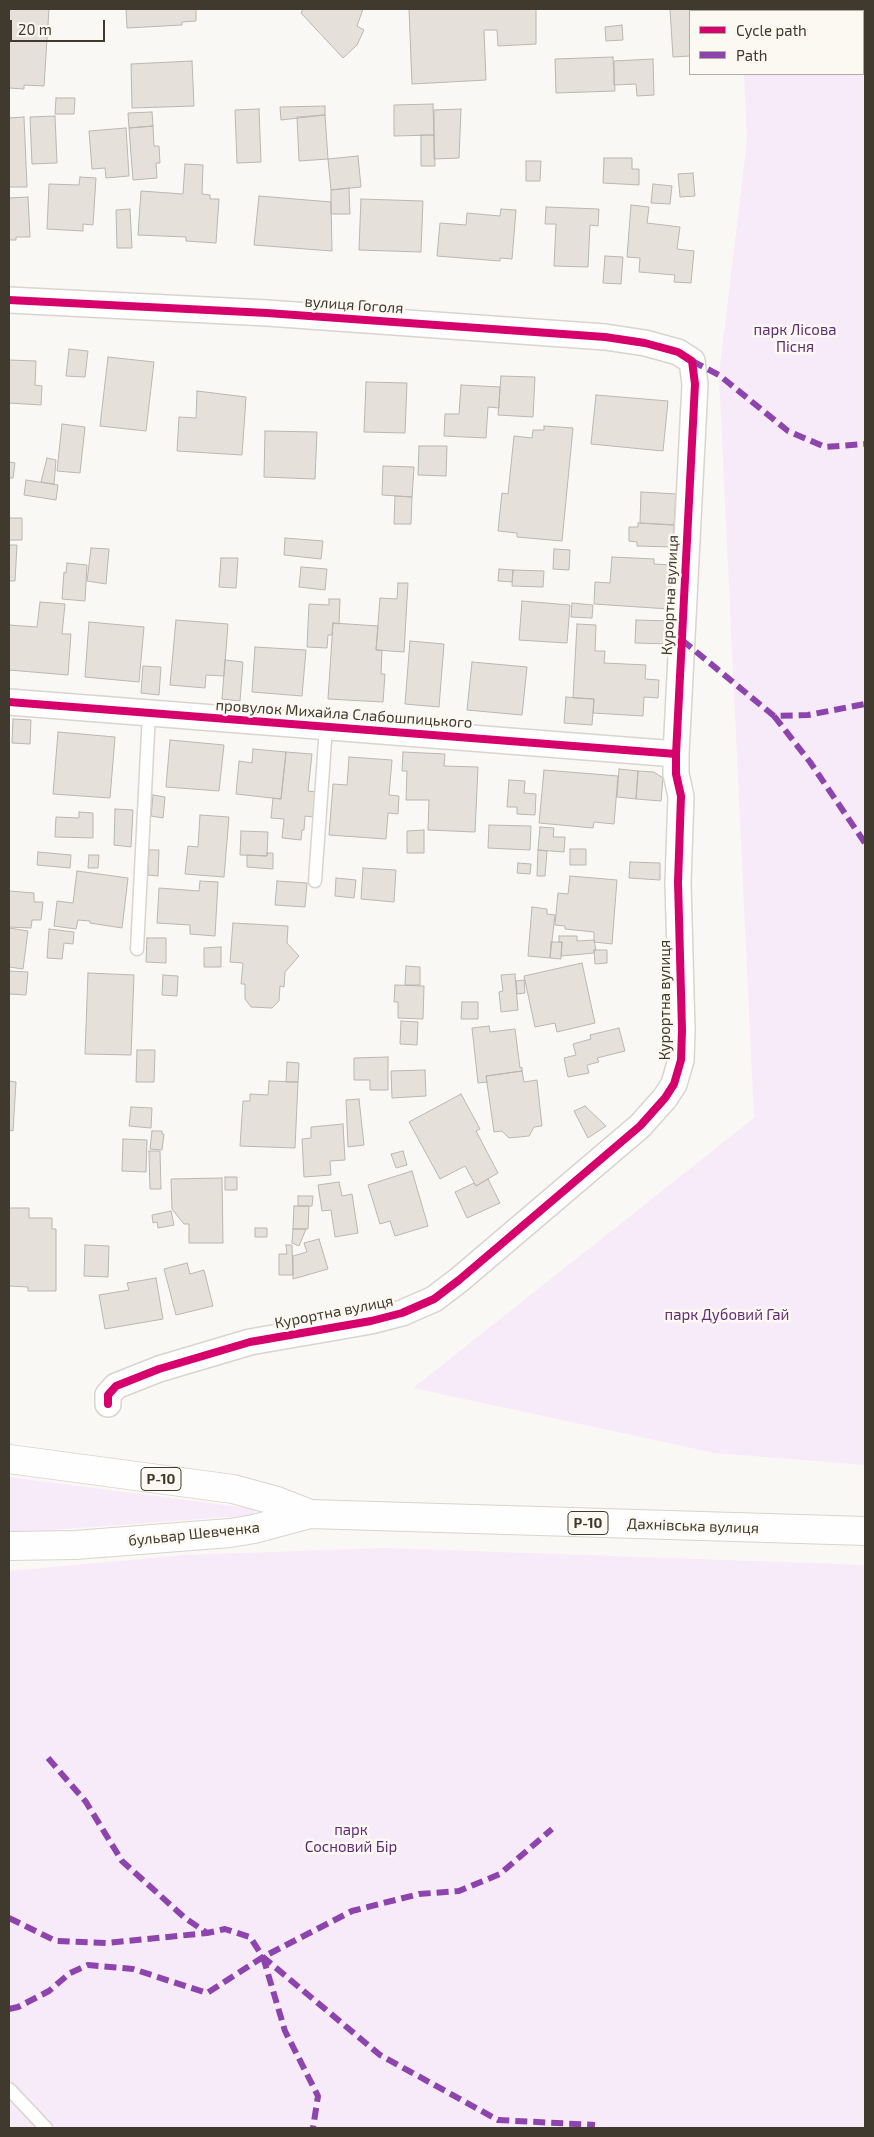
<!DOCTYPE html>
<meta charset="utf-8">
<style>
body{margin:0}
#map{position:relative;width:874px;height:2137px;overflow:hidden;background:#faf8f5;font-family:"Exo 2",sans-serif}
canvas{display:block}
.frame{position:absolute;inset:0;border:10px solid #40392d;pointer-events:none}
.legend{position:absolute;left:689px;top:10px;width:175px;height:65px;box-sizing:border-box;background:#fcf9f3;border:1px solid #b1aca4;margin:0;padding:6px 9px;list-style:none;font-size:15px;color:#40392d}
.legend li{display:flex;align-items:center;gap:10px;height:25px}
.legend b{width:25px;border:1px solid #b1aca4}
.scale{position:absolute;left:10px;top:20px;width:95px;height:22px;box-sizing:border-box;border:2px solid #40392d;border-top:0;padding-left:6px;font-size:15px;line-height:18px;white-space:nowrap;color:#40392d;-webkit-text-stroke:4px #fcf9f3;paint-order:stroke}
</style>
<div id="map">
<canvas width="874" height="2137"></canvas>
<div class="frame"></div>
<ul class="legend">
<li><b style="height:6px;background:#d6006c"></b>Cycle path</li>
<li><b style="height:6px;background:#8e44ad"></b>Path</li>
</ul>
<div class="scale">20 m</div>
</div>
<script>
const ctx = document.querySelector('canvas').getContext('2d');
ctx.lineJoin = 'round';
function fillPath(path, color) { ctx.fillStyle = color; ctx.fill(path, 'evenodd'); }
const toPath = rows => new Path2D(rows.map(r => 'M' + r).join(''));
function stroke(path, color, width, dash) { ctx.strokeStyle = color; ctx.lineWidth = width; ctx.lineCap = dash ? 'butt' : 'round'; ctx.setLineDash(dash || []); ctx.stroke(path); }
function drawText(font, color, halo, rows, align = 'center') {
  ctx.font = font + ' "Exo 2",sans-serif'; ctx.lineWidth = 5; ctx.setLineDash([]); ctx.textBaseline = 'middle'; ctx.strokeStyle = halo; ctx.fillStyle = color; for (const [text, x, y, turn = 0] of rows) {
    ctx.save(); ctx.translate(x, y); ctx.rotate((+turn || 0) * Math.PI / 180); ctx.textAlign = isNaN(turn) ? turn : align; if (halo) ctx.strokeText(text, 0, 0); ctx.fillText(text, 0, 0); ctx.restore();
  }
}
const green = toPath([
 [741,9,865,9,865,1465,715,1453,413,1388,754,1118,719,375,747,141,744,74,863,74,863,11,742,11],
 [9,1477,255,1509,255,1515,9,1533],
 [386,1548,865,1565,865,2128,9,2128,9,1571,185,1555]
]);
const building = toPath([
 [9,9,49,9,44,86,24,85,24,89,9,88,9,9],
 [126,9,196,9,196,21,182,22,182,25,127,28,126,9],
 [303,9,363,9,357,26,364,30,357,45,343,58,301,13,303,9],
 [409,9,536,9,536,44,498,46,497,30,484,30,486,80,412,84,409,9],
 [670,9,691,9,690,56,673,57,670,9],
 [622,25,623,40,606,41,605,27,622,25],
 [613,57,615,91,556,93,555,59,613,57],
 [653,59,654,95,637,96,636,84,614,85,614,61,653,59],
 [192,61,194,106,132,108,131,64,192,61],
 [56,98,75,98,74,114,55,114,56,98],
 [433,104,434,135,394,136,394,105,433,104],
 [325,106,325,115,281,120,280,107,325,106],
 [259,109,261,162,237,163,235,110,259,109],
 [461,109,459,158,434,159,434,110,461,109],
 [152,112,153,126,129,128,128,113,152,112],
 [325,115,328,159,299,161,297,117,325,115],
 [55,116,57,163,32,164,30,117,55,116],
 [24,117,27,187,9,187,9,118,24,117],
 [153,126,154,146,159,146,160,163,156,163,157,178,133,180,129,128,153,126],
 [126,128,129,176,106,178,105,168,92,169,89,131,126,128],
 [421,135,434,135,435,166,421,166,421,135],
 [358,156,361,187,331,190,328,159,358,156],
 [604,158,632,158,632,169,639,169,639,185,603,183,604,158],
 [526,161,541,161,540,181,526,181,526,161],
 [185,164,203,165,202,194,210,195,210,199,219,199,216,243,186,241,186,237,138,235,141,191,183,194,185,164],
 [693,173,695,196,680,197,678,174,693,173],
 [80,177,96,178,93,225,83,224,83,231,47,229,49,184,79,185,80,177],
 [653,184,672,186,670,204,651,203,653,184],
 [349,188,350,214,331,214,331,190,349,188],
 [259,196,331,202,332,251,254,245,259,196],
 [28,197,30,237,16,237,16,240,9,240,9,198,28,197],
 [361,199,423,201,421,252,359,250,361,199],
 [631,205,649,207,647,223,680,227,677,249,694,251,691,283,674,282,675,275,639,272,640,258,627,257,631,205],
 [546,207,599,209,598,226,590,225,588,267,554,266,556,224,545,224,546,207],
 [130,209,132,248,117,248,116,210,130,209],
 [501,209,516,210,512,259,500,258,500,261,437,256,440,223,466,225,467,213,500,216,501,209],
 [605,256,623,257,621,284,603,283,605,256],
 [69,349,88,351,85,377,66,376,69,349],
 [108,357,154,362,146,431,100,426,108,357],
 [9,360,36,361,35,385,42,386,41,405,9,403,9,360],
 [501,376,535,377,533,417,498,415,501,376],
 [366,382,407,383,405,433,364,432,366,382],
 [461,385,500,387,499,408,488,407,486,438,444,436,445,414,459,414,461,385],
 [197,391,246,397,242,455,177,451,179,417,196,418,197,391],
 [596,395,668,401,663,451,591,444,596,395],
 [62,424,85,427,80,473,57,471,62,424],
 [544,426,573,428,562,541,517,537,517,533,498,531,502,493,508,494,514,436,532,438,533,430,544,430,544,426],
 [265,431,317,432,315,479,264,477,265,431],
 [419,446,447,446,446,476,418,475,419,446],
 [47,458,56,460,54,484,41,482,47,458],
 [9,462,15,463,13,478,9,478,9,462],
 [383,466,414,467,412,497,382,495,383,466],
 [26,480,58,485,56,500,24,495,26,480],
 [641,492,676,494,674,525,640,523,641,492],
 [395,496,412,497,411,524,394,524,395,496],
 [9,518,22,518,22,540,9,540,9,518],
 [638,523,674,525,673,547,637,546,637,542,629,541,629,527,638,527,638,523],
 [285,538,323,541,321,559,284,555,285,538],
 [9,545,17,545,15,581,9,581,9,545],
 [91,548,109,549,106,584,87,581,91,548],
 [554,549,570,550,569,570,553,569,554,549],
 [612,557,654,559,654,564,672,565,669,609,594,604,595,582,610,583,612,557],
 [221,558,238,558,236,588,219,587,221,558],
 [67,563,87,565,85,601,62,599,64,572,66,573,67,563],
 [301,567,327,569,325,590,299,587,301,567],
 [499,569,513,570,512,582,498,581,499,569],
 [513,570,544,571,543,587,512,586,513,570],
 [398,583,408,583,404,652,376,650,380,598,397,599,398,583],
 [329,599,340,599,339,624,333,623,332,635,328,635,327,648,307,647,309,604,329,605,329,599],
 [522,601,570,605,567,643,519,640,522,601],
 [40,602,65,604,62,634,71,634,68,675,9,670,9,625,37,627,40,602],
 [572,603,593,605,592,618,571,617,572,603],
 [176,620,228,624,224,676,206,675,205,688,170,685,176,620],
 [636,620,671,621,670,644,635,643,636,620],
 [89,622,144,627,139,682,85,677,89,622],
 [333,623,378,626,376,650,382,650,381,674,385,674,383,702,328,699,333,623],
 [577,624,596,625,595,651,605,651,604,663,646,665,645,679,659,680,658,698,644,697,643,716,593,713,594,699,573,698,577,624],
 [410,641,444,644,439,707,405,704,410,641],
 [255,647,306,650,302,696,252,692,255,647],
 [225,660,243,662,240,701,222,699,225,660],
 [472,662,527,667,522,715,467,710,472,662],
 [143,666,161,667,159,695,141,693,143,666],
 [566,697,594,699,592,725,564,723,566,697],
 [13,719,31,720,30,744,12,743,13,719],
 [58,732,115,737,110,798,53,794,58,732],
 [170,740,224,745,219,791,166,787,170,740],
 [253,749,286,752,281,799,236,794,239,761,252,763,253,749],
 [286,752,312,754,308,791,316,792,313,817,305,816,304,830,302,830,301,840,282,838,284,819,271,818,273,798,281,799,286,752],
 [403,752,445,754,444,766,478,767,475,832,428,830,429,800,406,800,407,771,402,771,403,752],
 [349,757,392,760,389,795,399,796,398,814,388,813,386,839,329,835,333,784,347,785,349,757],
 [619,769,638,771,636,799,617,797,619,769],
 [544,770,618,776,614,824,594,822,593,828,539,823,544,770],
 [638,771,654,772,663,778,661,801,636,799,638,771],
 [509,780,525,781,524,793,536,794,535,815,517,814,517,807,507,807,509,780],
 [153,795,165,797,163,818,151,816,153,795],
 [115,809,133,810,131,847,114,845,115,809],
 [79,812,93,813,93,838,55,837,56,817,79,818,79,812],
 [200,815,229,817,224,877,185,874,188,846,198,847,200,815],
 [489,825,531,826,530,850,488,848,489,825],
 [540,827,554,828,553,837,565,837,564,852,538,850,540,827],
 [424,830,424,853,407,853,407,831,424,830],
 [241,831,268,832,267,856,240,855,241,831],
 [570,849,586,849,586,865,570,865,570,849],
 [149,850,159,850,158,876,148,875,149,850],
 [538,850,547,851,545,876,537,876,538,850],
 [38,852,71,855,70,868,37,865,38,852],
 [267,853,273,853,273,869,247,867,247,855,267,856,267,853],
 [89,855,99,855,98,868,88,868,89,855],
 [630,862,660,863,660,880,629,878,630,862],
 [518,863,531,864,530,874,517,873,518,863],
 [363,868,396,870,394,902,361,899,363,868],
 [77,871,128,878,122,928,90,923,90,921,78,920,76,929,54,926,57,901,73,903,77,871],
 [570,876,617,880,612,944,594,942,594,932,565,929,565,926,555,925,558,893,568,894,570,876],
 [336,878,356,880,354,898,335,896,336,878],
 [200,881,218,882,215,936,190,934,190,925,157,923,159,888,199,891,200,881],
 [277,881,307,883,305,907,275,905,277,881],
 [9,891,34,893,34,902,43,902,41,920,32,920,31,928,9,927,9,891],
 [532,907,547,909,547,914,555,915,550,958,528,956,532,907],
 [233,923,288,926,287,943,299,956,285,972,284,987,280,986,279,1001,272,1008,251,1007,245,999,245,984,241,984,243,963,230,962,233,923],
 [9,928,28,931,23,969,9,967,9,928],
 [49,929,74,932,73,944,64,943,62,959,47,958,49,929],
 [559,936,577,936,577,941,594,940,596,950,594,950,594,953,561,956,562,942,559,942,559,936],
 [147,938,166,938,166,963,146,962,147,938],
 [551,942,562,942,561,959,550,958,551,942],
 [221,947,221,967,204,967,204,948,221,947],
 [594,950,607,950,607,963,595,964,594,950],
 [582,963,595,1023,557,1032,555,1023,535,1027,524,976,582,963],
 [406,966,420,967,420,985,405,985,406,966],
 [9,971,28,972,26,995,9,994,9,971],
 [88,973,134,975,131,1055,85,1054,88,973],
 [515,974,518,1010,501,1012,499,992,503,991,501,975,515,974],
 [163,975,178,976,177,996,162,995,163,975],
 [524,980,525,993,517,994,516,981,524,980],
 [395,985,424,986,423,1019,398,1018,398,1002,394,1002,395,985],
 [462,1002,478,1002,478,1019,461,1019,462,1002],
 [401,1021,418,1022,417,1045,400,1044,401,1021],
 [489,1026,490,1032,515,1029,520,1068,522,1067,522,1071,486,1076,487,1082,478,1083,472,1028,489,1026],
 [619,1028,625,1051,597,1058,599,1062,587,1065,589,1073,568,1077,564,1058,576,1055,573,1044,591,1039,590,1035,619,1028],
 [137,1050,155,1050,154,1082,136,1082,137,1050],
 [388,1057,388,1090,370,1090,370,1080,354,1080,354,1058,388,1057],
 [287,1062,299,1063,298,1082,286,1082,287,1062],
 [425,1070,426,1096,392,1098,391,1071,425,1070],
 [522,1071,524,1082,537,1080,542,1126,534,1127,529,1136,509,1138,502,1131,494,1132,486,1076,522,1071],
 [9,1081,16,1082,13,1131,9,1130,9,1081],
 [269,1081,298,1082,295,1148,240,1146,243,1101,250,1101,250,1094,268,1095,269,1081],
 [461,1094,480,1129,476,1131,498,1173,476,1186,465,1166,440,1179,409,1122,461,1094],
 [359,1099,364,1145,348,1147,346,1100,359,1099],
 [585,1106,606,1126,588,1138,574,1111,585,1106],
 [131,1107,152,1108,151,1128,129,1126,131,1107],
 [343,1124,345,1160,330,1161,331,1175,304,1177,302,1139,311,1138,311,1127,343,1124],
 [152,1131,162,1131,162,1134,164,1134,162,1150,150,1149,152,1131],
 [123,1139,147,1140,146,1172,122,1171,123,1139],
 [149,1151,160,1151,161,1189,150,1189,149,1151],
 [403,1151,407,1165,396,1168,391,1154,403,1151],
 [412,1171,428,1226,395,1236,390,1221,380,1224,368,1185,412,1171],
 [225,1177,237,1177,237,1190,225,1190,225,1177],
 [222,1178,223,1243,189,1243,189,1224,184,1224,172,1209,171,1179,222,1178],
 [488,1179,500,1203,467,1218,455,1192,474,1183,476,1186,488,1179],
 [339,1182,342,1196,352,1194,358,1233,335,1237,331,1210,322,1211,318,1185,339,1182],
 [298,1196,313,1196,312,1206,298,1206,298,1196],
 [294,1206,309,1206,308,1229,293,1229,294,1206],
 [9,1208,29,1208,29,1218,52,1218,52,1229,56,1229,56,1291,28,1291,28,1287,9,1286,9,1208],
 [171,1211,174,1225,158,1228,157,1222,153,1223,152,1215,171,1211],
 [255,1228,267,1228,267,1237,255,1237,255,1228],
 [293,1229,306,1229,299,1246,292,1243,293,1229],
 [319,1239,328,1269,293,1279,293,1256,307,1252,304,1243,319,1239],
 [85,1245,109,1246,108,1277,84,1276,85,1245],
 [286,1245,292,1245,293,1275,279,1275,279,1254,287,1254,286,1245],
 [187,1263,190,1274,204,1270,213,1306,176,1315,164,1269,187,1263],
 [156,1278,163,1319,105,1329,99,1295,129,1290,127,1283,156,1278]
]);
const service = toPath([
 [315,881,326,727],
 [137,949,149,713],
 [9,2089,46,2128]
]);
const minor = toPath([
 [9,300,267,313,605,337,645,343,678,352,692,361,695,384,676,754,676,774,681,796,678,882,682,1030,681,1060,674,1084,665,1098,640,1126,459,1280,434,1299,402,1313,371,1321,250,1342,159,1369,116,1386,108,1395,108,1404],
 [9,702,676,754]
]);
const primary = toPath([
 [9,1459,233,1489,277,1501,310,1514],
 [9,1546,75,1545,230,1533,254,1529,310,1514,865,1531]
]);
const quiet = toPath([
 [692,361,719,375,788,431,825,447,865,444],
 [682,640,774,716,808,715,865,704],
 [774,716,810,762,865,843],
 [48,1758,86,1802,122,1861,185,1918,207,1933,225,1929,250,1937,263,1957,380,2055,498,2120,595,2125],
 [9,1918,56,1941,107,1943,207,1933],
 [263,1957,285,2031,318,2096,313,2128],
 [9,2009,18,2007,49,1991,70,1973,88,1965,133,1969,207,1993,263,1957,352,1911,419,1894,459,1891,500,1874,552,1829]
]);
const cycleway = toPath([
 [9,300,267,313,605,337,645,343,678,352,692,361,695,384,676,754,676,774,681,796,678,882,682,1030,681,1060,674,1084,665,1098,640,1126,459,1280,434,1299,402,1313,371,1321,250,1342,159,1369,116,1386,108,1395,108,1404],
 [9,702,676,754]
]);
const shields = [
 [161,1479,40],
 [588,1523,40]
];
const shieldNames = [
 ["Р-10",161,1479],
 ["Р-10",588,1523]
];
const streetNames = [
 ["вулиця Гоголя",354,305,4],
 ["Курортна вулиця",670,595,-87],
 ["провулок Михайла Слабошпицького",344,714,4],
 ["Курортна вулиця",665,1000,-90],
 ["Курортна вулиця",334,1312,-11],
 ["Дахнівська вулиця",693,1526,2],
 ["бульвар Шевченка",194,1534,-6]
];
const parkNames = [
 ["парк Лісова",795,330],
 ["Пісня",795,347],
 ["парк Дубовий Гай",727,1315],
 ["парк",351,1830],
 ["Сосновий Бір",351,1847]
];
fillPath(green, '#f7eaf9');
fillPath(building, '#e5e1da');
stroke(building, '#bab6b0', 1);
stroke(service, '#d9d4cc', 15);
stroke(minor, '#d9d4cc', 28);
stroke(primary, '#d9d4cc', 30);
stroke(service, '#fefefe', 12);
stroke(minor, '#fefefe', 25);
stroke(primary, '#fefefe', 28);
stroke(quiet, '#8e44ad', 6, [12, 6]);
stroke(cycleway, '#d6006c', 8);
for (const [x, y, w] of shields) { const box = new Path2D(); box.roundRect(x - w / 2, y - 11.5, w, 23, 4); ctx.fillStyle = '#fcf9f3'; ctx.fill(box); stroke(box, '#40392d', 1); }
drawText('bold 14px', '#40392d', null, shieldNames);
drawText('15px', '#40392d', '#fcf9f3', streetNames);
drawText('15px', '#632977', '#fcf9f3', parkNames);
</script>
